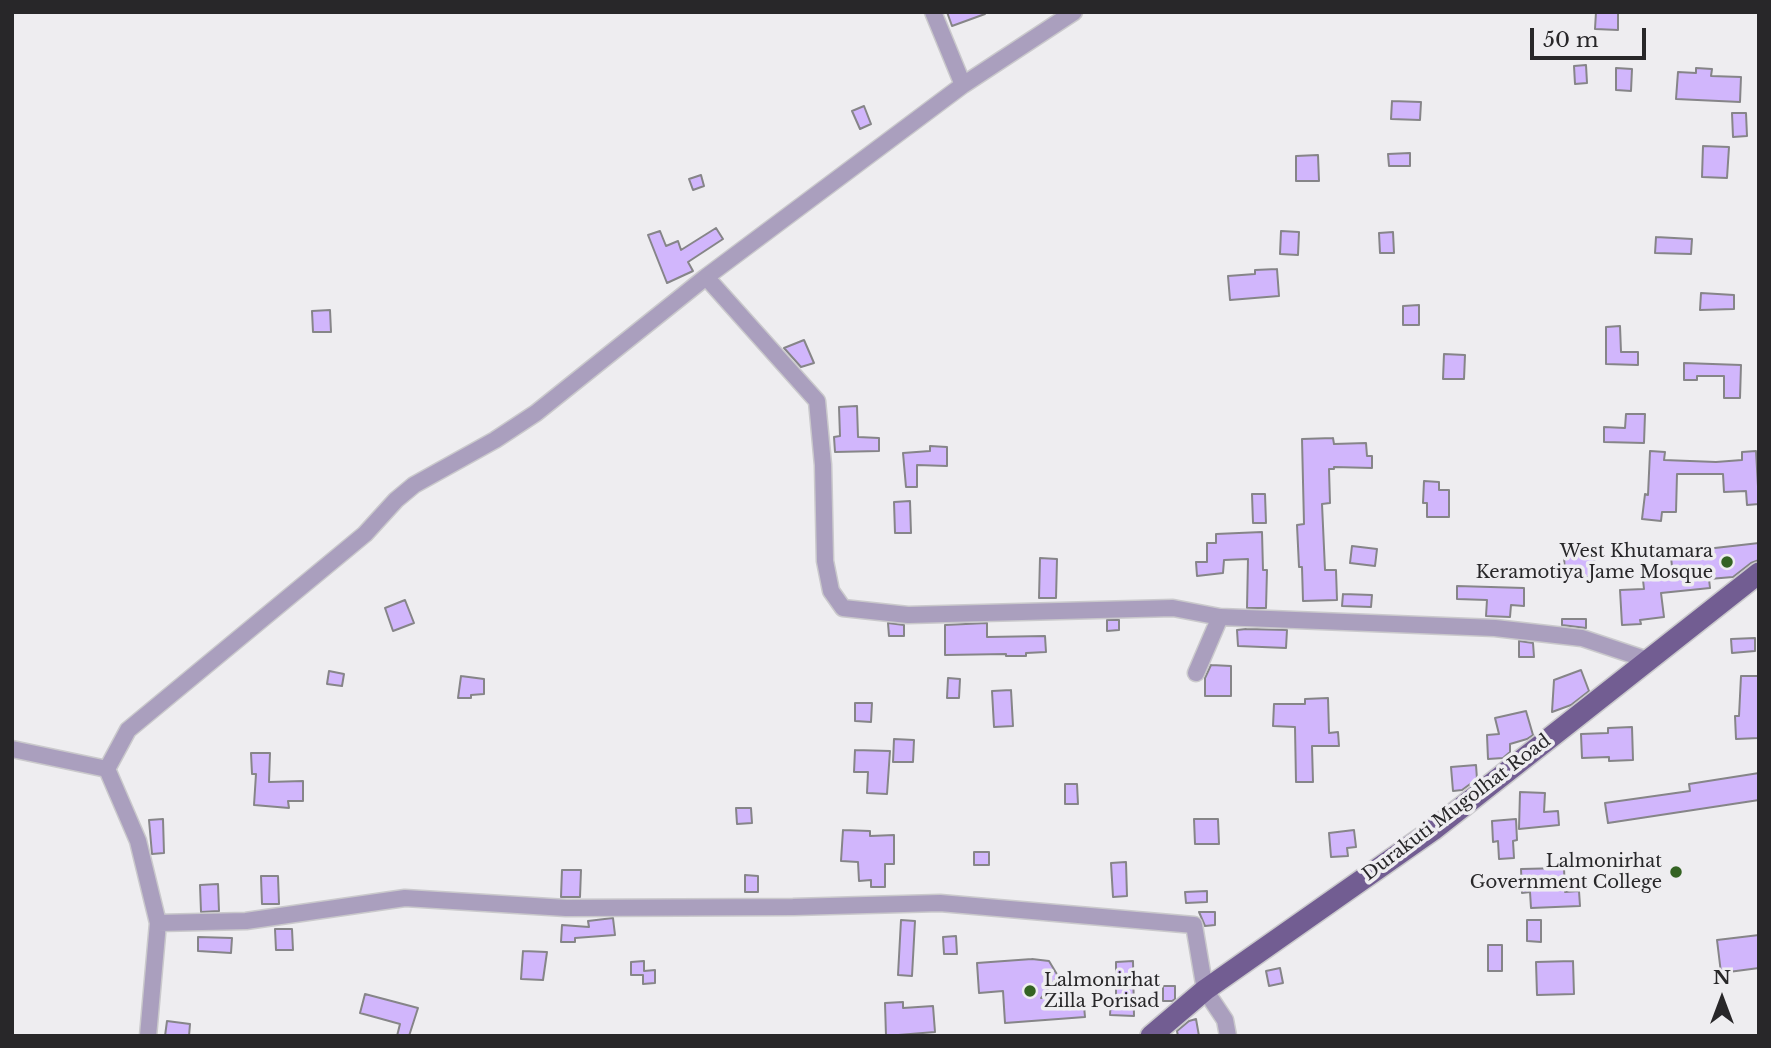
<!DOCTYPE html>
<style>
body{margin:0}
#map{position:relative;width:1771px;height:1048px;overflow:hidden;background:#eeedf0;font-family:"Libre Baskerville",serif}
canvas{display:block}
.frame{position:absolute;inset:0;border:14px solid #282729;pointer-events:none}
.north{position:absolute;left:1687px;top:964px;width:70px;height:70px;-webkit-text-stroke:5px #eeedf0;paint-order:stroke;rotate:0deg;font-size:19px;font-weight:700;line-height:28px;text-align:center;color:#282729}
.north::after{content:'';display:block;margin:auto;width:24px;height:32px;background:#282729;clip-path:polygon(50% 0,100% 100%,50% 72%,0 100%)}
.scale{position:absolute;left:1530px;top:28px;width:116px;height:32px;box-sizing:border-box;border:4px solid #282729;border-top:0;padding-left:9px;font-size:21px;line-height:24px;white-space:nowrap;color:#282729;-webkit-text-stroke:5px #eeedf0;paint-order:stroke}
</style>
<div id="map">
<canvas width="1771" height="1048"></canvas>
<div class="frame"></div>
<div class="north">N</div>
<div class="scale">50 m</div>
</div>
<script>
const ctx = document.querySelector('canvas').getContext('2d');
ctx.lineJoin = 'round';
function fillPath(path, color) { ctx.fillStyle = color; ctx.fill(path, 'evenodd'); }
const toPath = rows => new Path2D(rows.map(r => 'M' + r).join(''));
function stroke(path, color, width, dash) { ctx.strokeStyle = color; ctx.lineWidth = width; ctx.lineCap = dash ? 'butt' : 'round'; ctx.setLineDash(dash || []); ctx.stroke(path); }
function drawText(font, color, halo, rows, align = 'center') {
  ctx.font = font + ' "Libre Baskerville",serif'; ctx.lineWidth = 7; ctx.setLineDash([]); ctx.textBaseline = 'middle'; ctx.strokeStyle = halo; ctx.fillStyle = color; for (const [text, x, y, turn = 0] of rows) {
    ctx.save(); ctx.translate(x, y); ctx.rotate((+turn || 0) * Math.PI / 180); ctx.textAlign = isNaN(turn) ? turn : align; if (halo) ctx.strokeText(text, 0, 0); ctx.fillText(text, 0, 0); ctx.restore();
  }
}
const building = toPath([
 [947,12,985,12,985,14,952,26,947,12],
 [1596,12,1618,12,1618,30,1595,29,1596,12],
 [1586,65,1587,83,1575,84,1574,66,1586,65],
 [1616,68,1632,69,1631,91,1616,90,1616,68],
 [1696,68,1712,69,1711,76,1741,77,1740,102,1676,99,1678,72,1696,73,1696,68],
 [1392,101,1421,102,1420,120,1391,119,1392,101],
 [864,106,871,124,860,129,852,111,864,106],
 [1732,113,1746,113,1747,136,1733,137,1732,113],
 [1703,146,1729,147,1727,178,1702,177,1703,146],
 [1410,153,1410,166,1389,166,1388,154,1410,153],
 [1318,155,1319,181,1296,181,1296,156,1318,155],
 [701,175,704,186,693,190,689,179,701,175],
 [716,228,723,239,688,262,693,271,667,283,648,235,660,231,666,246,678,241,681,250,716,228],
 [1281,231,1299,232,1298,255,1280,254,1281,231],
 [1393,232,1394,253,1380,253,1379,233,1393,232],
 [1656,237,1692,239,1691,254,1655,253,1656,237],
 [1277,269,1279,296,1230,300,1228,276,1255,274,1255,270,1277,269],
 [1701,293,1734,295,1734,309,1700,310,1701,293],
 [1419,305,1419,325,1403,325,1403,306,1419,305],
 [330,310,331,332,313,332,312,311,330,310],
 [1620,326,1621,352,1638,352,1638,365,1606,364,1606,327,1620,326],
 [804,340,814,363,801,367,784,348,804,340],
 [1444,354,1465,355,1464,379,1443,379,1444,354],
 [1684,363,1741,365,1740,398,1724,398,1724,376,1697,376,1697,380,1684,380,1684,363],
 [857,406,858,437,879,438,879,451,835,452,834,437,840,436,839,407,857,406],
 [1626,414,1645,414,1644,443,1604,442,1604,427,1625,428,1626,414],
 [1333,438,1334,444,1366,443,1367,456,1372,456,1372,468,1334,467,1334,469,1329,469,1330,503,1322,504,1325,570,1336,570,1337,600,1303,601,1302,567,1299,567,1297,525,1304,524,1302,439,1333,438],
 [930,446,947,447,947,466,917,465,917,487,906,487,903,453,930,451,930,446],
 [1650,451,1665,452,1664,460,1716,462,1742,460,1742,452,1756,451,1759,504,1747,505,1746,491,1724,492,1723,474,1677,474,1676,512,1662,512,1661,521,1642,519,1645,494,1648,495,1650,451],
 [1424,481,1439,482,1439,490,1449,490,1449,517,1427,517,1427,503,1423,503,1424,481],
 [1252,494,1265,494,1266,523,1253,523,1252,494],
 [910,501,911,533,895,533,894,502,910,501],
 [1262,532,1263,570,1267,570,1266,608,1247,608,1248,559,1224,560,1223,573,1197,576,1196,562,1207,562,1207,543,1216,543,1216,534,1262,532],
 [1759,543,1759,560,1751,563,1733,577,1709,579,1710,588,1661,593,1664,617,1640,620,1641,624,1622,625,1620,590,1644,589,1643,580,1673,576,1671,557,1707,554,1706,549,1759,543],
 [1352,546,1377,549,1375,566,1350,563,1352,546],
 [1594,553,1595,577,1565,578,1564,554,1594,553],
 [1040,558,1057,559,1056,598,1039,598,1040,558],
 [1457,586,1524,588,1524,606,1511,605,1510,617,1486,616,1487,600,1457,599,1457,586],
 [1343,594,1372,595,1371,607,1342,606,1343,594],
 [405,600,414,623,393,631,385,608,405,600],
 [1562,619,1586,619,1586,628,1562,625,1562,619],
 [1107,620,1119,620,1119,630,1107,631,1107,620],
 [888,623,904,625,904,636,889,636,888,623],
 [987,623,987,637,1045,636,1046,652,1026,653,1026,656,1006,656,1006,654,945,655,945,625,987,623],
 [1246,629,1287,630,1286,648,1238,646,1237,630,1246,629],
 [1755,638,1755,651,1732,653,1731,639,1755,638],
 [1519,641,1533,643,1534,657,1519,657,1519,641],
 [1211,665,1231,666,1231,696,1205,696,1205,678,1211,665],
 [1581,670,1589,691,1571,705,1552,712,1554,680,1581,670],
 [329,671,344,674,342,686,327,684,329,671],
 [461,676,484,679,484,694,471,695,471,698,458,698,461,676],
 [1741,676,1759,676,1759,738,1736,739,1735,716,1739,716,1741,676],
 [948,678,960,679,959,698,947,698,948,678],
 [1011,690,1013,726,994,727,992,691,1011,690],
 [1328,698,1329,733,1338,732,1339,746,1312,746,1313,782,1296,782,1295,727,1273,726,1274,704,1305,704,1305,699,1328,698],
 [855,703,872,703,871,722,855,721,855,703],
 [1526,711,1533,735,1527,739,1510,744,1510,752,1503,758,1488,759,1487,735,1499,734,1495,718,1526,711],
 [1632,727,1633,760,1609,761,1609,757,1582,758,1581,734,1608,733,1608,728,1632,727],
 [894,739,914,740,913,762,893,762,894,739],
 [855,750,890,751,887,794,867,793,868,772,854,772,855,750],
 [251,753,270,753,269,782,303,781,303,801,288,801,289,808,254,805,256,774,252,774,251,753],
 [1476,765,1477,779,1462,790,1453,791,1451,767,1476,765],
 [1759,773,1759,800,1608,823,1605,803,1690,791,1689,784,1759,773],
 [1065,784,1077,784,1078,804,1065,804,1065,784],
 [1520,792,1545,793,1544,812,1558,811,1559,825,1519,829,1520,792],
 [736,808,751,808,752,823,737,824,736,808],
 [163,819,164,853,152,854,149,820,163,819],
 [1194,819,1218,819,1219,844,1195,844,1194,819],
 [1516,819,1517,840,1513,841,1514,858,1499,859,1498,841,1493,842,1492,821,1516,819],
 [843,830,870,831,870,836,894,835,894,864,885,864,885,887,871,887,871,880,859,881,858,862,841,861,843,830],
 [1354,830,1356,847,1347,848,1348,856,1331,857,1329,833,1354,830],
 [974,852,989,852,989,865,974,865,974,852],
 [1126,862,1127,896,1113,897,1111,863,1126,862],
 [1564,868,1565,892,1579,891,1580,906,1531,908,1530,892,1522,893,1521,869,1564,868],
 [562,870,581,870,580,897,561,897,562,870],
 [745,875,758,876,758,892,745,892,745,875],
 [261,876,278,876,279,904,262,904,261,876],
 [218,884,219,911,201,912,200,885,218,884],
 [1207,891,1207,902,1186,903,1185,892,1207,891],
 [1199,912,1215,912,1215,925,1205,926,1199,912],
 [613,918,615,935,575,938,575,942,561,942,562,925,589,927,588,921,613,918],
 [901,920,915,921,912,976,898,975,901,920],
 [1527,920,1541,920,1541,942,1527,941,1527,920],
 [275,929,292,929,293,950,276,950,275,929],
 [1759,935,1759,968,1721,973,1717,940,1759,935],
 [956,936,957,954,944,954,943,937,956,936],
 [198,937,232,938,231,953,198,951,198,937],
 [1488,945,1502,945,1502,971,1488,971,1488,945],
 [523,951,547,952,543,980,521,979,523,951],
 [1032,959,1049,961,1058,976,1041,998,1083,995,1085,1017,1005,1023,1003,991,979,993,977,963,1032,959],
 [644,961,644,971,655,970,655,983,643,984,643,975,631,975,631,962,644,961],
 [1133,961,1134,1016,1110,1015,1111,998,1116,998,1116,962,1133,961],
 [1573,961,1574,994,1537,995,1536,962,1573,961],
 [1280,968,1283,983,1269,986,1266,971,1280,968],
 [1163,986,1175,986,1175,999,1172,1001,1163,1001,1163,986],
 [365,994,418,1008,409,1036,397,1036,400,1024,360,1013,365,994],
 [903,1002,903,1008,933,1006,935,1032,886,1036,885,1003,903,1002],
 [1196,1019,1199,1036,1178,1036,1177,1031,1189,1021,1196,1019],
 [167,1021,190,1024,189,1036,165,1036,167,1021]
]);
const minor = toPath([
 [933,12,963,85],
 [706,277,817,401,823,465,825,561,831,591,843,608,908,615,1173,608,1220,617,1495,628,1582,638,1648,660],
 [1196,673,1220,617],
 [12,749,107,769],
 [158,923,246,921,405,898,566,908,793,907,940,903,1194,925,1205,990,1225,1020,1228,1036],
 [148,1036,158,923,138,841,107,769,128,730,365,534,396,500,414,485,495,440,536,413,706,277,963,85,1074,12]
]);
const major = toPath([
 [1151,1036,1205,990,1433,830,1759,573]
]);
const markers = [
 [1727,562,7,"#346323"],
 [1676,872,7,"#346323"],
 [1030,991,7,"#346323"]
];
const poiNames = [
 ["West Khutamara",1713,552],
 ["Keramotiya Jame Mosque",1713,573],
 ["Lalmonirhat",1662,862],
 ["Government College",1662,883],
 ["Lalmonirhat",1044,981,"left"],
 ["Zilla Porisad",1044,1002,"left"]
];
const streetNames = [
 ["Durakuti Mugolhat Road",1457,808,-37]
];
fillPath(building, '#d1b6fc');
stroke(building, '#868588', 2);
stroke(minor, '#cac9cc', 19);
stroke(major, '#cac9cc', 24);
stroke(minor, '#aa9fbe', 16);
stroke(major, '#725d92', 21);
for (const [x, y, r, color] of markers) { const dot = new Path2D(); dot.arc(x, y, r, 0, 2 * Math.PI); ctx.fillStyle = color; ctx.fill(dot); stroke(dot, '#eeedf0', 2.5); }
drawText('18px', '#282729', '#eeedf0', poiNames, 'right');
drawText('18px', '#282729', '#eeedf0', streetNames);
</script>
